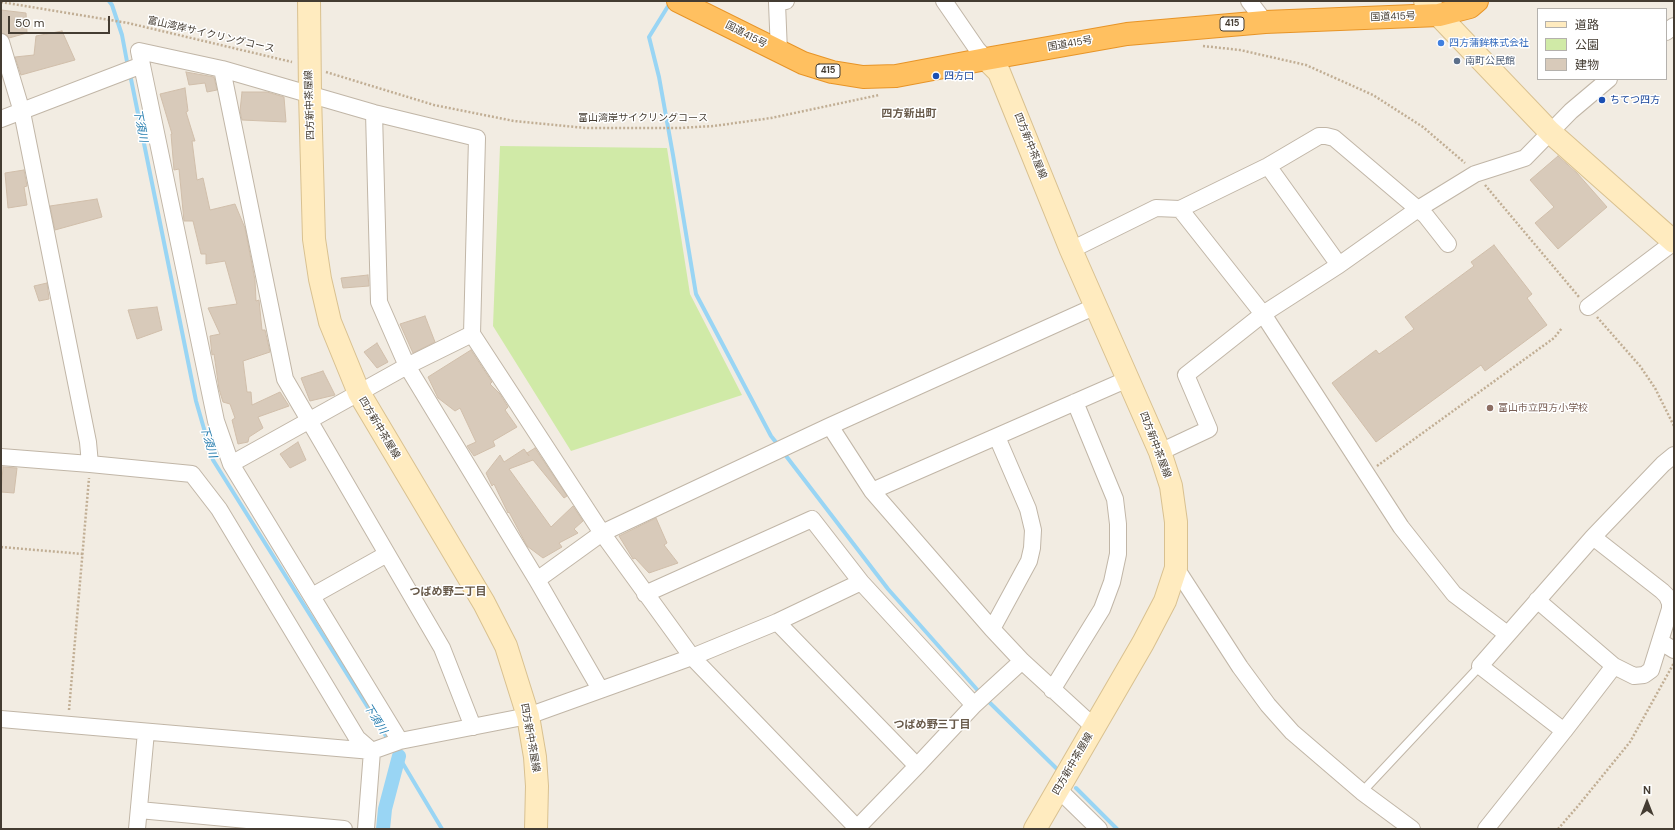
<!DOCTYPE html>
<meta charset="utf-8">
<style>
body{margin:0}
#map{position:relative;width:1675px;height:830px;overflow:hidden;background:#f2ece2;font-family:"DM Sans","Noto Sans JP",sans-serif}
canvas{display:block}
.frame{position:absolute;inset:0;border:2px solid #443c32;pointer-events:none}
.legend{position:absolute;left:1537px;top:8px;width:130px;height:72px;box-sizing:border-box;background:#fff;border:1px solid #b4b1ad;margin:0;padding:5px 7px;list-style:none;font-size:12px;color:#443c32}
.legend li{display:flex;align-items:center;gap:8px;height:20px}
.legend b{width:20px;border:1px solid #b4b1ad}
.north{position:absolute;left:1627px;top:782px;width:40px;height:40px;-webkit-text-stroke:3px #fff;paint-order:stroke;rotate:0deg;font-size:11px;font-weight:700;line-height:16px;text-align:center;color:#443c32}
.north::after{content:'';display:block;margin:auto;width:14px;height:18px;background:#443c32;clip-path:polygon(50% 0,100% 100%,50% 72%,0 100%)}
.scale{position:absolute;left:8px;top:16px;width:102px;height:18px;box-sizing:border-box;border:2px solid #443c32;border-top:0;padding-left:5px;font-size:12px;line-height:14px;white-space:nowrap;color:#443c32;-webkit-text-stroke:3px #fff;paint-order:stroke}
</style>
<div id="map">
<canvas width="1675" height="830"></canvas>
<div class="frame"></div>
<ul class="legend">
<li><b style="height:5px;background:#ffebbf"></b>道路</li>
<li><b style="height:11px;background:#d0eaa7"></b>公園</li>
<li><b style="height:11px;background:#d8caba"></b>建物</li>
</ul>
<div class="north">N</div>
<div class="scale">50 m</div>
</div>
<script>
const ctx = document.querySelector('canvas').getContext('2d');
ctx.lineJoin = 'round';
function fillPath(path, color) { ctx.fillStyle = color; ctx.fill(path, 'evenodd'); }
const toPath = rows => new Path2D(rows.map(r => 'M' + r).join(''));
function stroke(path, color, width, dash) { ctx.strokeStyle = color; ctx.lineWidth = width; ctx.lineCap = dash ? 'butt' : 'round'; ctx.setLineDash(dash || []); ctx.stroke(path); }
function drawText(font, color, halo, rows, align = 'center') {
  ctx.font = font + ' "DM Sans","Noto Sans JP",sans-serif'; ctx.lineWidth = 3; ctx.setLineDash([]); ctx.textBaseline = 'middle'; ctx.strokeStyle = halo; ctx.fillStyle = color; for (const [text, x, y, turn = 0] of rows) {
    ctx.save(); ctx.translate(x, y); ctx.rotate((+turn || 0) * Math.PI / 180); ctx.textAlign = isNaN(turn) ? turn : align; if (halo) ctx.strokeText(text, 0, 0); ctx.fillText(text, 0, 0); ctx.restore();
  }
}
const green = toPath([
 [500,146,667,148,690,294,742,395,571,451,493,326]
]);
const stream = toPath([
 [109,1,112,5,122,35,128,67],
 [670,3,649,37,659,77,673,155,696,294,771,436,779,446],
 [130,74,196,401,213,460,389,741],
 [783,452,888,589,981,694],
 [986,699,1057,769],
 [393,747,442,829],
 [1076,788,1117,829]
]);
const canal = toPath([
 [383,829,385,809,399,756]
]);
const building = toPath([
 [1,10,26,13,27,33,9,38,7,35,1,33,1,10],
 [62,31,75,60,21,75,15,57,34,55,36,36,62,31],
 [186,72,214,77,217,90,207,92,205,83,189,85,186,72],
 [185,88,188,111,186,112,195,141,192,141,197,180,203,178,210,210,235,204,245,228,255,280,256,301,259,300,262,330,265,330,270,352,243,361,247,392,251,392,252,405,280,392,289,406,258,417,263,428,249,437,248,442,238,444,232,420,235,418,230,404,223,402,219,389,214,354,212,355,210,336,220,334,208,308,237,304,225,261,206,264,206,254,201,254,193,221,184,221,179,169,174,170,171,134,172,134,160,94,185,88],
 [242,92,267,92,284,97,286,122,242,120,240,111,242,92],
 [1558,156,1577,173,1607,207,1558,249,1535,223,1554,207,1530,180,1558,156],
 [24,170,27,186,24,187,27,205,8,208,5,173,24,170],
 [97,199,102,217,55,230,50,206,97,199],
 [1494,245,1532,294,1527,298,1547,325,1485,371,1481,365,1376,442,1332,383,1376,350,1379,354,1414,329,1405,317,1474,266,1471,262,1494,245],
 [368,275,369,286,343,288,341,278,368,275],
 [47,283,49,299,39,301,34,286,47,283],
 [157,307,162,330,137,339,128,310,157,307],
 [425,316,435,342,413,353,400,324,425,316],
 [377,343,388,362,377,368,364,352,377,343],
 [471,350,492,382,490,384,500,394,508,407,505,410,517,427,493,441,495,446,474,456,467,446,476,442,460,408,455,411,438,398,428,377,471,350],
 [323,371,335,395,310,401,301,378,323,371],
 [298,442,306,460,290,468,280,454,298,442],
 [535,448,567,496,564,498,533,460,509,469,551,527,573,506,583,521,574,529,578,533,559,543,562,547,543,558,527,546,509,512,508,513,494,484,492,486,486,473,500,455,504,462,524,449,529,456,527,453,535,448],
 [3,467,17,468,14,493,1,492,3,467],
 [656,518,667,543,664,545,678,563,649,573,635,558,633,559,619,536,656,518]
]);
const path = toPath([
 [1,2,128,23,292,62],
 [1203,46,1240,50,1306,65,1373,95,1423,127,1465,163],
 [326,72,434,105,514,121,586,128,679,128,714,126,771,118,879,95],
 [1485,185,1579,297],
 [1597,317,1640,366,1655,388,1674,426],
 [1377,466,1554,338,1562,328],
 [1,547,83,554],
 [69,710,89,478],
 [1558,829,1578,806,1630,742,1674,663]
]);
const lane = toPath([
 [1362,792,1480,666]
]);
const street = toPath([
 [944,1,977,49,986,59],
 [1249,1,1265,22],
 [1666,32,1674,26],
 [1,42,22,112,88,442,90,464],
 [779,52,777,3,786,1],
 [222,69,285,379,442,648,473,727],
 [374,113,379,302,407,366,537,580,600,689],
 [1,119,142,65],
 [1268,166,1339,265],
 [1180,209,1263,314,1401,527,1454,594,1507,634],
 [1071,250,1156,208,1180,209,1268,166,1319,136,1326,136,1334,138,1426,216,1448,244],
 [1588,307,1674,242],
 [830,426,872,491,992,629,1022,661,1094,727],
 [1160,452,1209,429,1186,375,1263,314,1339,265,1418,209,1475,174,1525,158,1571,111,1609,79],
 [1,457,90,464,192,474,219,509,357,738,372,751],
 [231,464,407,366,472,334],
 [872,491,1128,379],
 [1593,537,1662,591,1667,596,1670,603,1670,609,1651,670,1644,675,1634,676,1614,666,1564,731,1480,666,1593,537,1663,464,1674,455],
 [1176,568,1240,667,1268,705,1292,732,1362,792,1412,829],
 [537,580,602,533,830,426,1096,306],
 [645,594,812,519,861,582,974,705],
 [312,596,387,554],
 [1537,600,1614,666],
 [777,622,917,766],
 [992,629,1029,561,1032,548,1033,530,1028,509,997,437],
 [1661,642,1674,650],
 [1052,690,1102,609,1112,582,1118,554,1118,524,1115,499,1075,402],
 [1,719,372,751,400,741,528,716,692,657,777,622,861,582],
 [400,741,231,464,216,421,139,51,222,69,374,113,477,138,472,334,602,533,692,657,858,829],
 [1058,789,1099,829],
 [139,810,344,829],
 [857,828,917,766,974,705,1022,661],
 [137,829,146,732],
 [366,829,372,751],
 [1486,829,1564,731]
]);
const secondary = toPath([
 [309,1,310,94,314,239,320,279,330,322,359,393,484,603,506,646,528,716,535,757,537,786,536,829],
 [1425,1,1550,132,1674,242],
 [986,59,999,72,1001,77,1071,250,1160,452,1171,486,1176,522,1176,568,1165,601,1143,643,1035,829]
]);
const highway = toPath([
 [678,1,803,63,832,72,863,77,896,76,986,59,1127,34,1265,22,1439,15,1470,7,1477,1]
]);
const markers = [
 [1441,43,4,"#3f7fe0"],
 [1457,61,4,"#5c6f8a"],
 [936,76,4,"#1a4fb4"],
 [1602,100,4,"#1a4fb4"],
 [1490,408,4,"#8d6e63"]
];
const shields = [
 [1232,24,24],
 [828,71,24]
];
const shieldNames = [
 ["415",1232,24],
 ["415",828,71]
];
const streetNames = [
 ["国道415号",1393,17,-2],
 ["富山湾岸サイクリングコース",211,35,13],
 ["国道415号",746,35,27],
 ["国道415号",1070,44,-10],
 ["四方新中茶屋線",310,105,-92],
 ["富山湾岸サイクリングコース",643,118],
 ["四方新中茶屋線",1030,146,68],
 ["四方新中茶屋線",379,428,59],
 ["四方新中茶屋線",1155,445,69],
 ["四方新中茶屋線",530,738,80],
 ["四方新中茶屋線",1073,764,-60]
];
const shopNames = [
 ["四方蒲鉾株式会社",1449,43]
];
const serviceNames = [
 ["南町公民館",1465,61]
];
const transitNames = [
 ["四方口",944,76],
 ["ちてつ四方",1610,100]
];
const educationNames = [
 ["富山市立四方小学校",1498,408]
];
const neighbourhoodNames = [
 ["四方新出町",909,114],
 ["つばめ野二丁目",448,592],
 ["つばめ野三丁目",932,725]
];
const waterNames = [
 ["下須川",140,126,79],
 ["下須川",208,442,73],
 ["下須川",375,719,58]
];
fillPath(green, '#d0eaa7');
stroke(stream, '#99d5f4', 4);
stroke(canal, '#99d5f4', 14);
fillPath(building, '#d8caba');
stroke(building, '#d0beaa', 1);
stroke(lane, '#c1b6a7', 10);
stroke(street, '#c1b6a7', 18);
stroke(secondary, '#d9c190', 24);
stroke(highway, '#e79427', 24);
stroke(path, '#c1ae94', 2.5, [2, 2]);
stroke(lane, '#fff', 8);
stroke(street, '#fff', 16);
stroke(secondary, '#ffebbf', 22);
stroke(highway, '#ffc060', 22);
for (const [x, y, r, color] of markers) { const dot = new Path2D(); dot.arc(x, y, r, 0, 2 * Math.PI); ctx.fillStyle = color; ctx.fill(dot); stroke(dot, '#fff', 1.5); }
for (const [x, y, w] of shields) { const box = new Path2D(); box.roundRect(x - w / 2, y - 7, w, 14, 3); ctx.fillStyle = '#fff'; ctx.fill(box); stroke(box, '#443c32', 1); }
drawText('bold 9px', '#443c32', null, shieldNames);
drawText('10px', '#443c32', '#fff', streetNames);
drawText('10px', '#366cbe', '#fff', shopNames, 'left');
drawText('10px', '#4e5e75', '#fff', serviceNames, 'left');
drawText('10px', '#164399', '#fff', transitNames, 'left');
drawText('10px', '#785e54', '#fff', educationNames, 'left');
drawText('bold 11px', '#675949', '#fff', neighbourhoodNames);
drawText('italic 11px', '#247cae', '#fff', waterNames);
</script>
